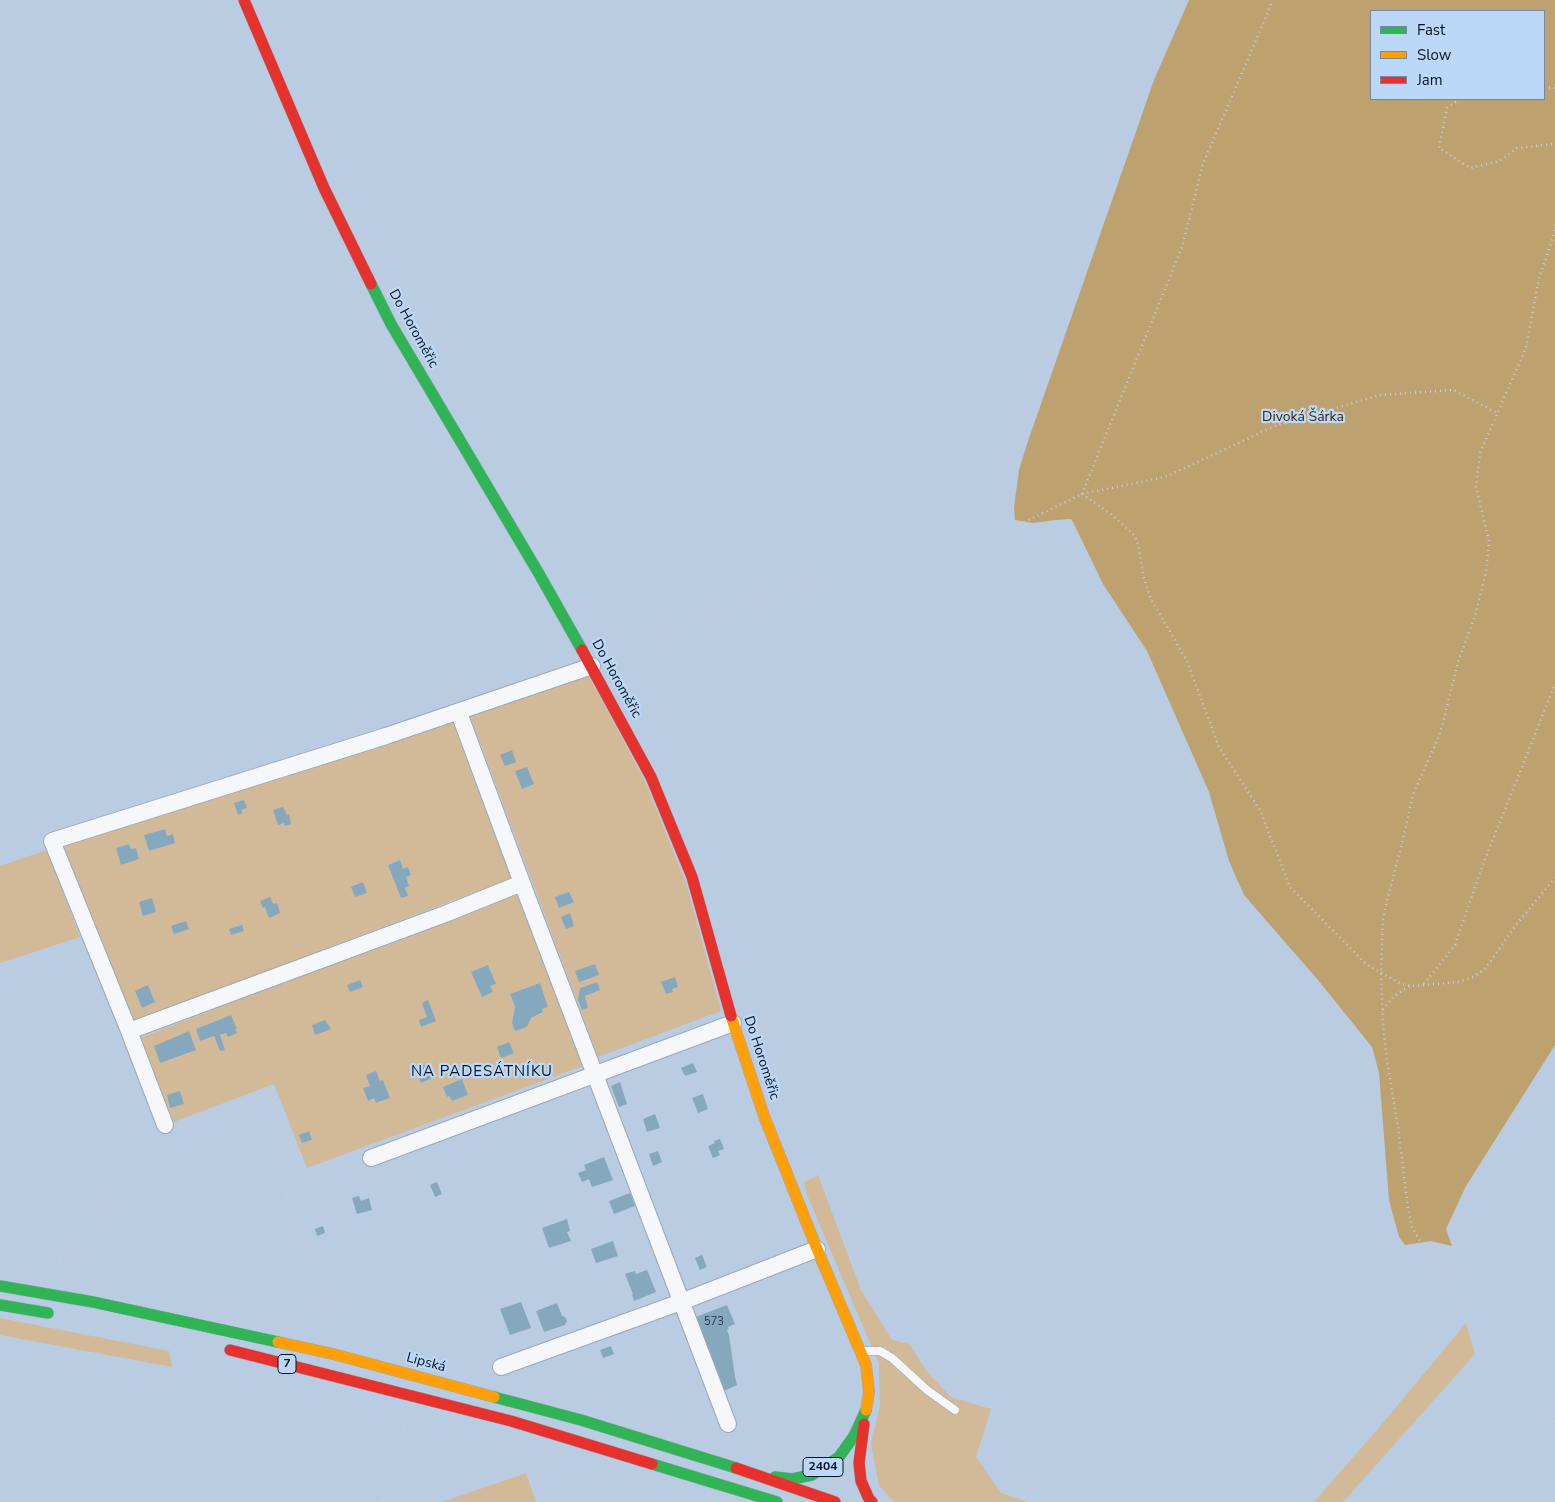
<!DOCTYPE html>
<meta charset="utf-8">
<style>
body{margin:0}
#map{position:relative;width:1555px;height:1502px;overflow:hidden;background:#bacce2;font-family:"Nunito Sans",sans-serif}
canvas{display:block}
.legend{position:absolute;left:1370px;top:10px;width:175px;height:90px;box-sizing:border-box;background:#bbd8f9;border:1px solid #7389a3;margin:0;padding:6px 9px;list-style:none;font-size:15px;color:#071321}
.legend li{display:flex;align-items:center;gap:10px;height:25px}
.legend b{width:25px;border:1px solid #7389a3}
</style>
<div id="map">
<canvas width="1555" height="1502"></canvas>
<ul class="legend">
<li><b style="height:6px;background:#30b455"></b>Fast</li>
<li><b style="height:6px;background:#ff9f0a"></b>Slow</li>
<li><b style="height:6px;background:#e5322d"></b>Jam</li>
</ul>
</div>
<script>
const ctx = document.querySelector('canvas').getContext('2d');
ctx.lineJoin = 'round';
function fillPath(path, color) { ctx.fillStyle = color; ctx.fill(path, 'evenodd'); }
const toPath = rows => new Path2D(rows.map(r => 'M' + r).join(''));
function stroke(path, color, width, dash) { ctx.strokeStyle = color; ctx.lineWidth = width; ctx.lineCap = dash ? 'butt' : 'round'; ctx.setLineDash(dash || []); ctx.stroke(path); }
function drawText(font, color, halo, rows, align = 'center') {
  ctx.font = font + ' "Nunito Sans",sans-serif'; ctx.lineWidth = 4.5; ctx.setLineDash([]); ctx.textBaseline = 'middle'; ctx.strokeStyle = halo; ctx.fillStyle = color; for (const [text, x, y, turn = 0] of rows) {
    ctx.save(); ctx.translate(x, y); ctx.rotate((+turn || 0) * Math.PI / 180); ctx.textAlign = isNaN(turn) ? turn : align; if (halo) ctx.strokeText(text, 0, 0); ctx.fillText(text, 0, 0); ctx.restore();
  }
}
const green = toPath([
 [589,676,645,781,686,883,721,1011,598,1057,470,716],
 [597,982,600,990,585,996,588,1008,582,1010,578,1000,580,988],
 [452,721,512,878,132,1022,63,845,388,744],
 [164,829,167,836,173,834,175,843,149,851,144,835],
 [129,844,131,849,136,848,139,859,121,865,116,848],
 [399,860,403,869,408,867,411,875,406,877,409,886,405,888,408,896,401,898,388,865],
 [148,986,155,1002,142,1008,135,991],
 [47,850,80,937,0,963,0,866],
 [517,894,583,1066,307,1168,274,1084,171,1123,138,1039,282,983,407,938],
 [488,965,496,984,490,986,493,992,482,997,471,972],
 [540,983,548,1007,542,1009,543,1013,531,1018,527,1027,515,1031,512,1023,515,1007,510,994],
 [231,1015,237,1029,235,1029,237,1033,228,1036,226,1033,220,1035,225,1049,220,1051,214,1036,200,1041,196,1029],
 [189,1031,196,1050,177,1057,170,1039],
 [376,1071,380,1081,383,1080,390,1098,377,1103,374,1098,368,1101,364,1088,370,1086,366,1076],
 [462,1080,467,1095,452,1101,449,1096,447,1097,443,1087],
 [818,1175,861,1290,892,1340,909,1344,928,1373,951,1397,991,1409,976,1457,1001,1493,1028,1502,894,1502,879,1486,871,1444,880,1405,879,1364,807,1195,804,1182],
 [0,1318,169,1351,172,1367,0,1335],
 [1466,1323,1475,1354,1343,1502,1314,1502,1376,1431],
 [526,1473,536,1502,442,1502]
]);
const forest = toPath([
 [1189,0,1555,0,1555,1045,1466,1186,1446,1229,1452,1246,1431,1241,1405,1245,1399,1237,1389,1200,1379,1073,1372,1047,1318,980,1244,895,1229,861,1209,792,1147,651,1103,584,1073,522,1071,519,1056,520,1033,523,1015,520,1014,507,1019,470,1027,444,1154,80],
 [1371,11,1544,11,1544,99,1371,99]
]);
const building = toPath([
 [512,750,516,762,505,766,500,755],
 [527,767,534,784,522,789,515,771],
 [244,800,247,808,241,810,243,813,238,815,234,803],
 [283,807,287,815,289,814,291,824,285,826,284,823,278,825,273,810],
 [165,829,167,836,173,834,175,843,149,851,144,835],
 [129,844,131,849,136,848,139,859,121,865,116,848],
 [400,860,403,869,408,867,411,875,406,877,409,886,405,888,408,896,401,898,388,865],
 [363,882,367,893,355,897,351,887],
 [569,892,574,902,559,908,555,897],
 [270,897,273,904,277,903,280,913,269,918,265,907,263,908,260,901],
 [152,898,156,912,143,916,139,902],
 [570,913,574,926,566,929,561,917],
 [186,921,189,929,174,934,171,926],
 [242,925,244,931,231,935,229,929],
 [595,964,599,975,579,982,575,971],
 [488,965,496,984,490,986,493,992,482,997,471,972],
 [675,977,678,987,672,989,673,992,666,994,661,982],
 [360,980,363,987,350,992,347,985],
 [597,982,600,990,585,996,588,1008,582,1010,578,1000,580,988],
 [540,983,548,1007,542,1009,543,1012,531,1018,527,1027,515,1031,512,1023,515,1007,510,994],
 [148,985,155,1002,142,1008,135,991],
 [428,1000,436,1021,421,1027,419,1020,427,1017,422,1003],
 [231,1015,237,1029,235,1029,237,1033,228,1037,226,1033,220,1035,225,1050,220,1051,214,1036,200,1041,196,1029],
 [325,1020,331,1029,315,1035,312,1025],
 [189,1031,196,1050,160,1063,154,1046],
 [509,1042,514,1053,501,1058,497,1047],
 [429,1063,434,1077,421,1083,415,1069],
 [693,1063,697,1072,685,1076,681,1068],
 [376,1071,380,1081,383,1080,390,1098,376,1103,374,1098,368,1101,363,1088,370,1086,366,1075],
 [462,1079,468,1095,452,1101,449,1096,447,1097,443,1087],
 [620,1082,627,1104,619,1107,611,1086],
 [180,1091,184,1104,170,1108,167,1095],
 [703,1094,708,1109,698,1113,692,1098],
 [655,1114,660,1128,647,1132,643,1119],
 [309,1131,312,1140,302,1143,299,1135],
 [720,1139,724,1149,718,1151,720,1155,713,1158,708,1146,715,1143,714,1141],
 [658,1151,662,1162,653,1166,649,1154],
 [604,1157,613,1180,592,1187,589,1179,582,1182,578,1173,586,1170,584,1165],
 [437,1182,442,1194,435,1197,430,1185],
 [630,1193,635,1206,614,1214,609,1201],
 [359,1196,361,1201,369,1198,372,1210,357,1214,352,1198],
 [567,1219,570,1231,567,1232,571,1241,549,1248,542,1228],
 [323,1226,325,1233,317,1236,315,1229],
 [613,1241,618,1256,596,1263,591,1249],
 [702,1255,707,1267,700,1270,695,1258],
 [647,1270,656,1292,634,1301,632,1294,633,1294,625,1274,635,1271,636,1274],
 [521,1302,531,1328,510,1335,500,1309],
 [557,1303,562,1316,565,1317,567,1321,565,1325,544,1332,536,1311],
 [727,1305,735,1324,728,1327,729,1329,727,1330,729,1335,735,1377,737,1385,724,1391,696,1317],
 [611,1346,614,1354,603,1358,600,1350]
]);
const path = toPath([
 [1544,87,1555,88],
 [1460,99,1447,108,1439,148,1470,168,1500,161,1517,148,1555,144],
 [1555,225,1553,238,1539,278,1526,348,1480,453,1476,487,1489,541,1486,572,1475,616,1458,662,1440,734,1413,794,1403,839,1383,917,1381,972,1383,1025,1387,1061,1398,1127,1408,1208,1412,1227,1427,1253,1474,1291,1504,1323,1526,1355,1555,1423],
 [1082,494,1111,514,1135,536,1139,548,1143,575,1151,599,1187,661,1219,747,1260,810,1290,887,1366,964,1401,984,1412,986,1458,982,1473,977,1486,968,1515,926,1555,878],
 [1082,494,1182,247,1203,164,1268,12,1272,0],
 [603,647,760,600,984,542,1082,494,1165,477,1275,426,1380,395,1454,390,1497,413],
 [0,853,38,841],
 [1424,984,1455,945,1482,867,1555,684],
 [1383,1010,1394,996,1410,986],
 [179,1126,270,1092,301,1166,279,1176,328,1302,335,1334],
 [287,1194,300,1186,359,1163],
 [0,1249,113,1265,144,1276,149,1286,151,1294],
 [60,1257,91,1228,130,1170,152,1132],
 [382,1502,407,1415]
]);
const lane = toPath([
 [863,1351,880,1351,892,1358,927,1390,955,1410]
]);
const street = toPath([
 [459,713,522,883,728,1424],
 [129,1031,445,914,522,883],
 [165,1125,129,1031,52,841,386,736,592,666],
 [371,1158,733,1023],
 [501,1367,681,1302,817,1249]
]);
const fast = toPath([
 [371,284,391,324,538,572,582,650],
 [0,1286,93,1302,278,1342],
 [0,1305,48,1313],
 [494,1397,581,1420,736,1468],
 [652,1464,777,1502],
 [775,1477,792,1479,812,1475,839,1457,854,1436,866,1410]
]);
const slow = toPath([
 [731,1016,764,1116,817,1249,866,1365,869,1392,866,1410],
 [278,1342,333,1354,494,1397]
]);
const jam = toPath([
 [244,0,324,188,371,284],
 [582,650,651,777,692,877,731,1016],
 [230,1350,511,1421,652,1464],
 [864,1424,859,1463,861,1481,869,1499,872,1502],
 [736,1468,835,1502]
]);
const numberNames = [
 ["573",714,1322]
];
const shields = [
 [287,1364,18],
 [823,1467,40]
];
const shieldNames = [
 ["7",287,1364],
 ["2404",823,1467]
];
const streetNames = [
 ["Do Horoměřic",413,329,61],
 ["Do Horoměřic",616,679,61],
 ["Do Horoměřic",761,1058,72],
 ["Lipská",426,1363,15]
];
const parkNames = [
 ["Divoká Šárka",1303,418]
];
const neighbourhoodNames = [
 ["NA PADESÁTNÍKU",482,1072]
];
fillPath(green, '#d2ba99');
fillPath(forest, '#bda270');
fillPath(building, '#85a8bd');
stroke(lane, '#9aa8b9', 9);
stroke(street, '#9aa8b9', 18);
stroke(fast, '#9aa8b9', 12);
stroke(slow, '#9aa8b9', 12);
stroke(jam, '#9aa8b9', 12);
stroke(path, '#c8cfd6', 2.5, [1, 4]);
stroke(lane, '#f5f7fb', 8);
stroke(street, '#f5f7fb', 16);
stroke(fast, '#30b455', 11);
stroke(slow, '#ff9f0a', 11);
stroke(jam, '#e5322d', 11);
drawText('11px', '#263848', null, numberNames);
for (const [x, y, w] of shields) { const box = new Path2D(); box.roundRect(x - w / 2, y - 9.5, w, 19, 4); ctx.fillStyle = '#bbd8f9'; ctx.fill(box); stroke(box, '#071321', 1); }
drawText('bold 12px', '#071321', null, shieldNames);
drawText('14px', '#071321', '#bbd8f9', streetNames);
drawText('14px', '#402600', '#bbd8f9', parkNames);
ctx.letterSpacing = '1px';
drawText('15px', '#071321', '#bbd8f9', neighbourhoodNames);
ctx.letterSpacing = '0px';
</script>
